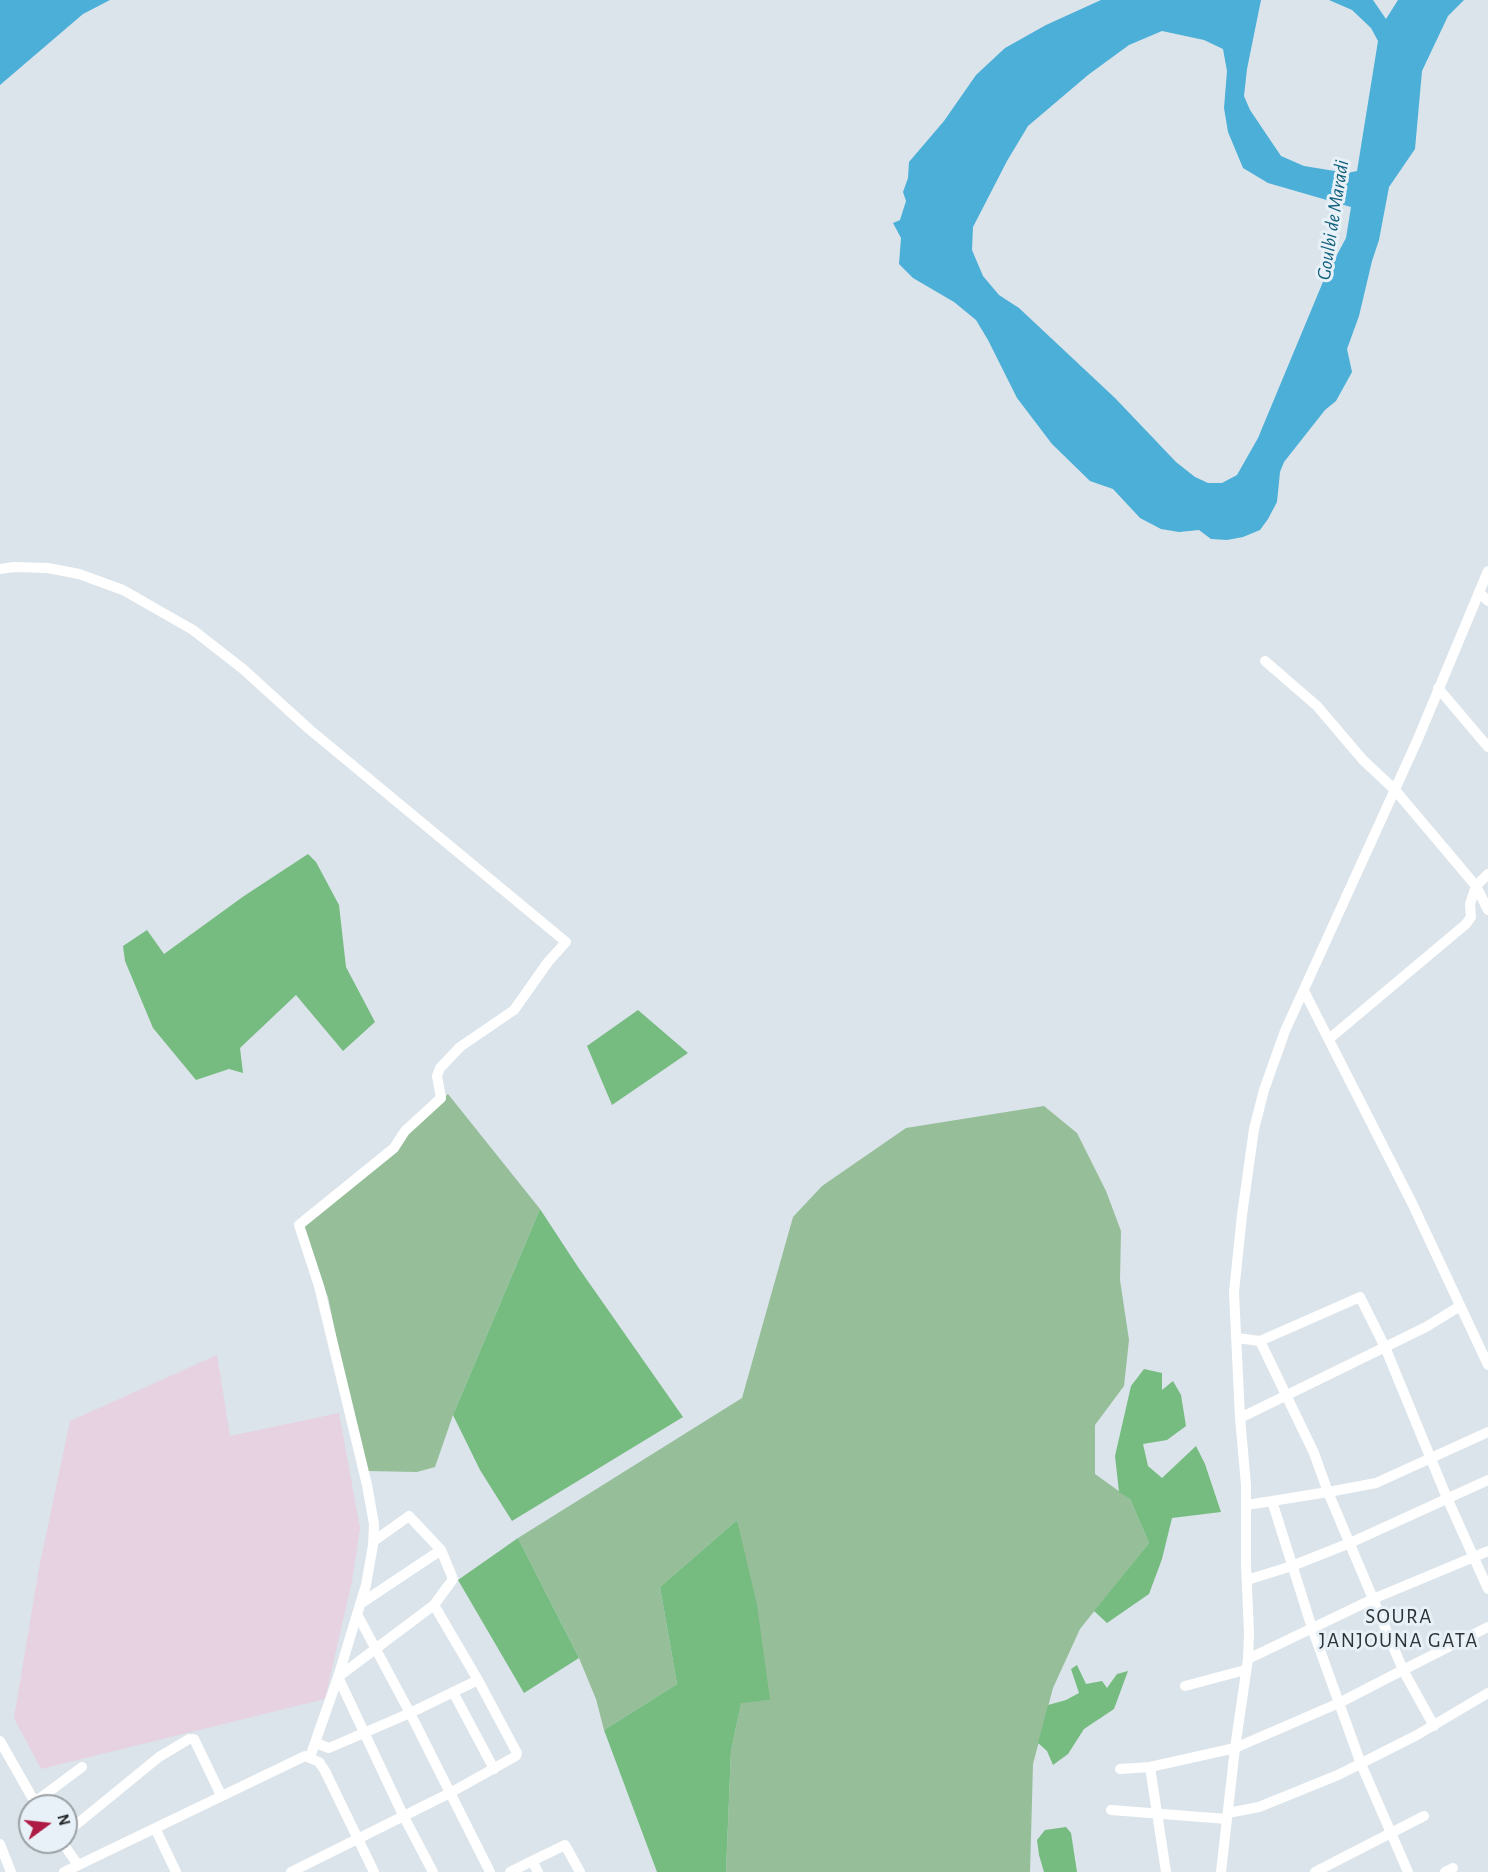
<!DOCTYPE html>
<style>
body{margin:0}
#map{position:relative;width:1488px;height:1872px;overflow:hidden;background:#dbe4ea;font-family:"Alegreya Sans",sans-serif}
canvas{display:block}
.north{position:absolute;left:18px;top:1794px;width:60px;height:60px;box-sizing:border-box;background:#e8f1f7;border:2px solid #9aa1a5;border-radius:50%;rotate:75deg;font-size:16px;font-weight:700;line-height:24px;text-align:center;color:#26292b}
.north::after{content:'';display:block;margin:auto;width:21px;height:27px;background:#ae1b44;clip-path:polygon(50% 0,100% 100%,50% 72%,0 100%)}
</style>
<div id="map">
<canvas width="1488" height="1872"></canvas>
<div class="north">N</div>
</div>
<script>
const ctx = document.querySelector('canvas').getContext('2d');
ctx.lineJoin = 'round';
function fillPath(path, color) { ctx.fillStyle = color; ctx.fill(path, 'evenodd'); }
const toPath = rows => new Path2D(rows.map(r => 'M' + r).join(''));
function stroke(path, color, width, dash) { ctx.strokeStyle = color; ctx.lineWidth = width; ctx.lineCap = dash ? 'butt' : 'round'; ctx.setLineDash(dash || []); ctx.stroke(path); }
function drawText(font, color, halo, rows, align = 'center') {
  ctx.font = font + ' "Alegreya Sans",sans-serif'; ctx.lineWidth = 6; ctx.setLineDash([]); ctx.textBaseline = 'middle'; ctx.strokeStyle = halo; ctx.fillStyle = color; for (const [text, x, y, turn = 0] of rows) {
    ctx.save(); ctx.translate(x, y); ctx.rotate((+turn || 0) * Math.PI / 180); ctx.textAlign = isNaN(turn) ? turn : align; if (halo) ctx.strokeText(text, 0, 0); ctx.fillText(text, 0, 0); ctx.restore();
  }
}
const industrial = toPath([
 [217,1355,230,1436,339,1413,360,1528,352,1581,325,1699,41,1769,14,1718,39,1568,70,1421]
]);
const green = toPath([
 [448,1094,540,1209,453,1415,435,1467,417,1472,367,1471,356,1433,328,1297,301,1225],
 [1044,1106,1077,1133,1106,1191,1121,1231,1120,1280,1129,1340,1124,1386,1095,1425,1095,1474,1130,1499,1149,1543,1080,1629,1053,1688,1033,1764,1030,1872,726,1872,731,1751,741,1702,769,1700,737,1520,660,1587,677,1684,604,1730,596,1699,579,1658,518,1538,742,1398,793,1217,822,1186,906,1128]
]);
const forest = toPath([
 [308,854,316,862,339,905,346,967,375,1022,343,1051,296,995,240,1048,243,1073,229,1069,196,1080,153,1028,125,961,123,946,147,930,164,954,244,896],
 [638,1010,688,1053,612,1105,587,1046],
 [540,1209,578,1267,683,1417,512,1521,480,1470,453,1415],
 [1144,1369,1162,1373,1162,1390,1173,1381,1181,1395,1186,1426,1167,1440,1143,1444,1148,1466,1162,1478,1196,1446,1205,1464,1221,1512,1172,1518,1162,1559,1149,1594,1107,1623,1094,1611,1149,1543,1130,1499,1119,1492,1115,1456,1131,1386],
 [737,1520,757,1605,770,1700,741,1703,731,1751,726,1872,657,1872,604,1730,677,1684,660,1587],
 [518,1538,579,1658,524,1693,458,1580],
 [1077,1665,1086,1684,1102,1681,1107,1688,1117,1674,1128,1671,1114,1709,1084,1729,1068,1754,1053,1765,1047,1751,1038,1743,1048,1705,1066,1700,1079,1693,1071,1669],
 [1066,1827,1071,1833,1077,1872,1044,1872,1039,1855,1037,1840,1045,1830]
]);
const water = toPath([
 [0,0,110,0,83,14,0,85],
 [1101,0,1261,0,1247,69,1244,96,1250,110,1281,156,1304,166,1347,173,1357,171,1378,41,1371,28,1352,10,1329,0,1373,0,1386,19,1398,0,1464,0,1448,16,1422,71,1415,149,1389,187,1379,240,1372,261,1359,316,1347,349,1352,372,1336,401,1325,410,1284,462,1280,472,1277,502,1268,519,1260,530,1243,537,1227,540,1211,539,1199,530,1179,532,1161,529,1140,518,1113,489,1090,481,1052,444,1017,398,988,340,976,320,954,302,913,278,899,264,901,238,893,223,900,220,906,201,903,192,908,178,909,162,944,121,976,75,1005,48,1046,25],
 [1162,31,1204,40,1223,49,1227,71,1224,108,1228,132,1243,168,1268,183,1351,207,1346,238,1325,277,1258,438,1237,475,1222,483,1208,483,1195,477,1176,462,1115,398,1019,308,999,295,983,276,972,250,973,227,1007,161,1028,126,1088,75,1129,45]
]);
const minor = toPath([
 [0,569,14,567,48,568,79,574,123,590,193,630,243,669,309,729,566,942,548,962,514,1010,460,1047,440,1068,437,1076,441,1098,405,1131,394,1148,299,1225,319,1286,367,1485,374,1524,373,1545,366,1585,338,1677,310,1757],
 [1479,592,1488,601],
 [1265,661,1317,706,1363,760,1395,790,1476,886,1488,910],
 [1438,688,1488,747],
 [1304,991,1412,1203,1488,1365],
 [1329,1039,1466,924,1471,917,1470,904,1476,886,1488,874],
 [1237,1338,1260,1341,1314,1453,1328,1492,1376,1483,1488,1432],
 [1260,1341,1360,1297,1385,1347,1447,1498,1488,1589],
 [1240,1418,1426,1327,1460,1306],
 [1247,1505,1272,1501],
 [374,1541,409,1516,441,1550,453,1579,434,1605,338,1677,404,1817,433,1872],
 [1247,1580,1292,1566,1350,1543,1488,1480],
 [360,1604,441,1550],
 [434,1605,478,1680],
 [357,1614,410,1713,490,1872],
 [1248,1659,1373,1599,1488,1551],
 [1185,1686,1245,1670],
 [453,1692,494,1769],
 [0,1741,37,1806],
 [1150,1767,1166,1872],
 [1120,1769,1150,1767,1235,1748,1339,1703,1403,1670,1434,1726],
 [35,1802,82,1767],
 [1111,1810,1227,1819],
 [1228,1813,1259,1807,1338,1775,1417,1735,1488,1693],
 [155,1828,176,1872],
 [66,1833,159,1757,189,1739,194,1739,221,1795],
 [62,1842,78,1865],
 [0,1844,11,1872],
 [532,1861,565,1845,580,1872],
 [64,1872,305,1756,319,1762,325,1771,374,1872],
 [291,1872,450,1793,516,1756,517,1753,478,1680,410,1713,329,1748,316,1743],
 [510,1872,532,1861,538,1872],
 [1221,1872,1235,1748,1248,1659,1249,1633,1246,1564,1246,1485,1240,1418,1234,1292,1242,1215,1254,1129,1264,1090,1285,1031,1417,741,1488,571],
 [1315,1872,1424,1816],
 [1408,1872,1361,1764,1312,1628,1272,1501,1328,1492,1403,1670,1488,1627],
 [1445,1872,1453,1868]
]);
const waterNames = [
 ["Goulbi de Maradi",1333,220,-81]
];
const quarterNames = [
 ["SOURA",1399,1617],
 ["JANJOUNA GATA",1399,1641]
];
fillPath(industrial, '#e6d2e0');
fillPath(green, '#95be99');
fillPath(forest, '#76bb80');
fillPath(water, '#4bafd8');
stroke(minor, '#fff', 10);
drawText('italic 20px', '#105f7b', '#e8f1f7', waterNames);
ctx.letterSpacing = '1.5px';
drawText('21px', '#2d3438', '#e8f1f7', quarterNames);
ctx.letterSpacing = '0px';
</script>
